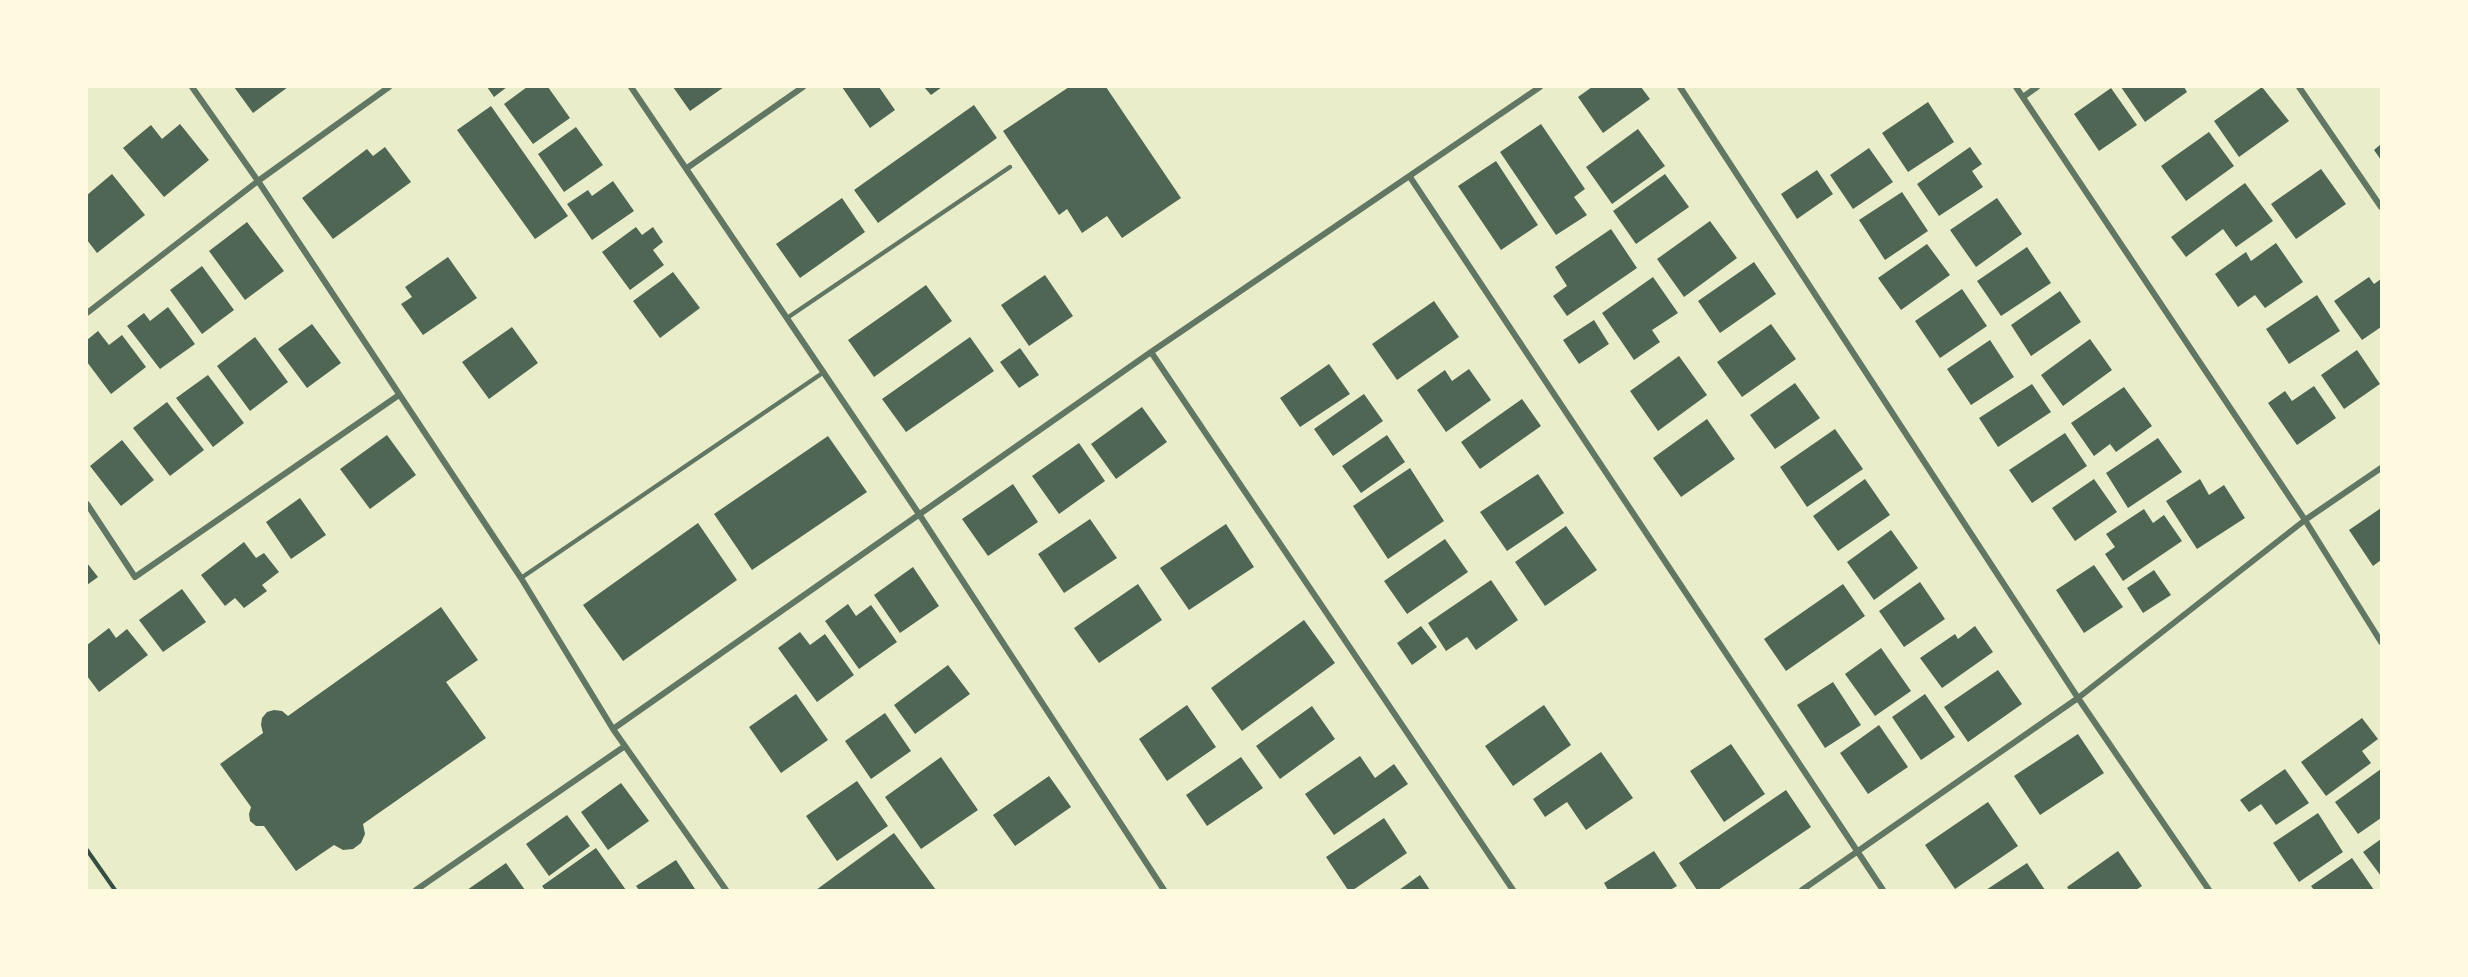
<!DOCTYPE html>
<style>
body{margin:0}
#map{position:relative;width:2468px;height:977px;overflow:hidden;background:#e9edc9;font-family:Roboto,sans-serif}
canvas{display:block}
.frame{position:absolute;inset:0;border:88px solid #fefae0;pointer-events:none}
</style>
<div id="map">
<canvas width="2468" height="977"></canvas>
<div class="frame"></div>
</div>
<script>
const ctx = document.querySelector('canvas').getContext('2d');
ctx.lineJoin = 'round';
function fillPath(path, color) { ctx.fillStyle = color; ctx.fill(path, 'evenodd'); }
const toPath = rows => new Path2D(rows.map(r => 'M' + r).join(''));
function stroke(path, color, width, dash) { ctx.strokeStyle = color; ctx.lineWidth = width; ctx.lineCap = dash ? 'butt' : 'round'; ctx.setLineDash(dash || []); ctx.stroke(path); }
const building = toPath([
 [234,87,288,87,253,113],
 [487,87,507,87,494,97],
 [527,87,548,87,570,118,533,144,504,104],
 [673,87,724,87,690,111],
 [842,87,879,87,895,110,870,128],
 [924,87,942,87,931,95],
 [1069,87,1106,87,1181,198,1122,238,1107,216,1082,233,1067,209,1059,215,1003,131],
 [1592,87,1641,87,1650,99,1603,133,1578,97],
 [2121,87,2184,87,2187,92,2145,122],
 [2262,87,2289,121,2239,157,2214,121],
 [2111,88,2137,125,2099,151,2074,114],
 [1928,102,1954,142,1908,172,1882,133],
 [974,105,997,138,878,223,854,190],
 [491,106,568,216,535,239,457,130],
 [180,124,209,160,164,197,123,148,151,125,162,139],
 [1541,124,1585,189,1574,197,1587,215,1556,235,1500,152],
 [576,127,603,165,564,192,538,154],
 [1638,129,1665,166,1612,204,1586,167],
 [2209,132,2234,166,2186,201,2161,166],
 [2381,144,2381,160,2374,150],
 [385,147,411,182,333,239,302,198,367,149,373,156],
 [1970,147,1982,164,1972,171,1983,187,1939,216,1917,184],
 [1869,148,1893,182,1853,209,1830,175],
 [1496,161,1538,225,1501,250,1458,186],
 [2321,169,2346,204,2296,239,2271,204],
 [1817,170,1833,194,1797,219,1781,194],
 [112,174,145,215,97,253,87,240,87,195],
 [1665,174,1689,207,1636,244,1613,211],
 [613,181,634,211,592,240,567,204,588,190,592,196],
 [2245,183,2273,221,2236,247,2223,229,2186,257,2171,237],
 [1902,192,1928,231,1885,260,1859,220],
 [842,198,865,232,800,278,776,244],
 [1997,198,2022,234,1976,267,1950,230],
 [1710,221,1737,258,1684,297,1657,259],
 [247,222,284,271,245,300,209,251],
 [636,227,642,235,653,227,663,242,653,250,664,265,630,290,602,252],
 [1611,229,1637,268,1567,316,1553,296,1567,286,1555,267],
 [2276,243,2303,282,2265,308,2255,295,2238,307,2215,274,2246,252,2251,261],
 [1927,244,1950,275,1901,310,1878,278],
 [2027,247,2051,283,2001,316,1977,281],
 [448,257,477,298,423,335,401,304,412,297,405,287],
 [1754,262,1776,294,1720,333,1698,301],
 [202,266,234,310,202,334,170,290],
 [673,272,700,308,660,338,633,301],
 [1045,275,1073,316,1029,346,1001,305],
 [1653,277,1678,313,1652,330,1660,342,1634,360,1602,313],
 [2369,277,2374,284,2381,279,2381,327,2362,340,2334,301],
 [926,285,952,321,874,377,848,340],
 [1962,289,1987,326,1940,358,1915,321],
 [2060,291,2081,322,2031,356,2011,325],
 [2317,295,2340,331,2289,364,2266,329],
 [1434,301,1459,337,1397,380,1372,344],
 [168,307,195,344,160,369,127,326,144,313,150,321],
 [1594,320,1609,344,1579,364,1563,340],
 [312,324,341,363,307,388,278,349],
 [1771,324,1796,359,1742,397,1717,362],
 [512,327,538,363,489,399,462,362],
 [98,331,109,345,122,335,146,367,111,394,87,362,87,340],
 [255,337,288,382,250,411,217,366],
 [970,337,994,371,906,432,882,399],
 [2090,339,2112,370,2063,406,2041,375],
 [1990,340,2014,377,1971,405,1947,369],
 [1020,348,1039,375,1019,388,1000,362],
 [2357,350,2380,384,2344,409,2321,375],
 [1679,356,1707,395,1658,431,1630,391],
 [1329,364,1350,394,1300,427,1280,398],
 [1469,369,1491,400,1446,432,1417,390,1445,370,1452,381],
 [208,375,244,423,213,447,176,398],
 [1795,383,1820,418,1775,449,1750,415],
 [2032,384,2051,412,1998,447,1979,418],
 [2314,386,2336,418,2297,445,2268,403,2285,391,2292,401],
 [2124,387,2152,426,2116,452,2110,444,2094,456,2071,423],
 [1364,394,1383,421,1333,456,1314,429],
 [1522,399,1541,426,1480,469,1461,442],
 [167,402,204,450,170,476,133,428],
 [1142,407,1167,442,1116,479,1091,444],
 [1707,419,1735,459,1681,497,1653,458],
 [1835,429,1863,469,1807,507,1780,467],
 [2065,433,2087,466,2032,503,2009,470],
 [387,435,416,475,370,509,340,469],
 [1387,435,1405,462,1361,493,1342,466],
 [828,436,867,492,752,570,714,514],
 [2158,438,2182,472,2128,508,2106,473],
 [122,440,154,480,121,506,90,466],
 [1079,443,1105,481,1059,514,1032,476],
 [1410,468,1444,521,1388,559,1353,506],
 [1538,474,1564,513,1507,551,1480,512],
 [1865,479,1890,515,1838,551,1813,516],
 [2094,479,2117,512,2075,541,2052,508],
 [2200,479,2209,495,2224,485,2245,518,2197,549,2166,501],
 [1013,484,1038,522,988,556,962,519],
 [300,498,326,535,291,559,266,522],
 [2381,508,2381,560,2373,566,2349,530],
 [2144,509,2153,523,2164,515,2182,541,2123,581,2105,554,2115,547,2106,534],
 [1090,519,1117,558,1064,593,1038,554],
 [698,523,737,580,623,661,583,605],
 [1226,524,1254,567,1189,610,1160,568],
 [1566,526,1597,570,1545,606,1515,562],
 [1891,530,1918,568,1874,600,1847,562],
 [1445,539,1468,572,1407,614,1384,581],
 [244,542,256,558,264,553,279,572,262,585,267,591,244,608,235,598,225,606,201,575],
 [87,563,98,577,87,585],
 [2094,565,2123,607,2084,633,2056,590],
 [913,567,939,606,900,633,874,595],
 [2154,570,2171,595,2143,613,2127,588],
 [1491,580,1518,620,1476,650,1467,637,1446,651,1428,623],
 [1920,582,1945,619,1904,647,1879,611],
 [1138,584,1162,620,1099,663,1074,628],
 [1843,584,1865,616,1786,671,1764,639],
 [182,589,206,622,163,652,139,620],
 [848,604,856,616,871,605,897,642,859,669,825,621],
 [441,607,478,660,446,682,486,738,363,824,365,834,361,843,353,849,343,850,334,845,296,871,264,826,256,826,250,821,249,814,251,807,220,764,263,733,261,725,262,718,267,712,274,710,282,711,288,716],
 [1304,620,1335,663,1242,731,1211,688],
 [1421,626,1437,647,1412,665,1397,643],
 [1975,626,1993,652,1942,688,1920,658,1955,634,1958,639],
 [109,628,116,638,127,629,148,655,99,692,87,676,87,645],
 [800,632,810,645,825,634,854,675,817,702,778,648],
 [1881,648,1911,691,1875,716,1845,674],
 [948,665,970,694,915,734,894,705],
 [1998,670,2022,704,1968,742,1944,707],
 [1833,682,1861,725,1825,748,1797,705],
 [796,694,828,740,781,773,749,727],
 [1925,694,1955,737,1921,760,1892,717],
 [1187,705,1216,747,1167,781,1139,739],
 [1544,705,1571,745,1513,786,1485,746],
 [1312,706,1335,739,1280,779,1256,746],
 [885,713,911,751,871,779,845,741],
 [2362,718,2378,739,2362,751,2371,763,2326,796,2301,762],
 [1879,725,1908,767,1868,794,1840,753],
 [2078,734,2104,773,2040,815,2014,776],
 [1731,744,1765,794,1724,822,1690,771],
 [1601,752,1633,798,1586,830,1567,802,1545,817,1533,799],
 [1360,756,1375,778,1394,764,1408,784,1334,835,1305,794],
 [941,757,978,810,921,849,885,797],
 [1241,757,1263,788,1207,826,1186,795],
 [2285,769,2309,803,2276,825,2261,804,2249,812,2240,800],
 [2381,769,2381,818,2358,834,2335,802],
 [1049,776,1071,807,1015,846,993,815],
 [857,781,888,826,837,861,806,816],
 [621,783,649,821,608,850,581,812],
 [1786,790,1811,827,1718,890,1697,890,1679,863],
 [1988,802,2018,846,1955,889,1925,845],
 [2318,813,2343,852,2299,882,2273,843],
 [567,815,590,846,549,876,526,844],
 [1384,818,1407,853,1353,890,1348,890,1326,857],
 [894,833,936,890,816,890],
 [2381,839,2381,876,2363,852],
 [596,848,626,890,545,890,542,886],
 [1654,851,1677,886,1670,890,1608,890,1604,883],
 [2118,851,2142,886,2136,890,2069,890,2067,887],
 [2352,858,2374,890,2314,890,2311,886],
 [676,860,695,889,639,890,636,886],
 [506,863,525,890,467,890],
 [2027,863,2045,890,1986,890],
 [1420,875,1430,890,1399,890]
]);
const path = toPath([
 [87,850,115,890]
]);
const service = toPath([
 [787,318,1010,167],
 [521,578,824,372]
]);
const minor = toPath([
 [192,87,258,181,521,578,613,729,726,890],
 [631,87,919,514,1164,890],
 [1680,87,2078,698,2209,890],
 [2016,87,2305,520,2381,642],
 [2299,87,2381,207],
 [2023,97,2037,87],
 [687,168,803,87],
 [1410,177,1883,890],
 [87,313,258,181,389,87],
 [1151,352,1513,890],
 [87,504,135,577,399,395],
 [613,729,1151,352,1540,87],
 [416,890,625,746],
 [1802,890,2078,698,2305,520,2381,468]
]);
fillPath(building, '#4f6655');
stroke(path, '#344e41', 4);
stroke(service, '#617663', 4.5);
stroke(minor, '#617663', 6);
</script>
